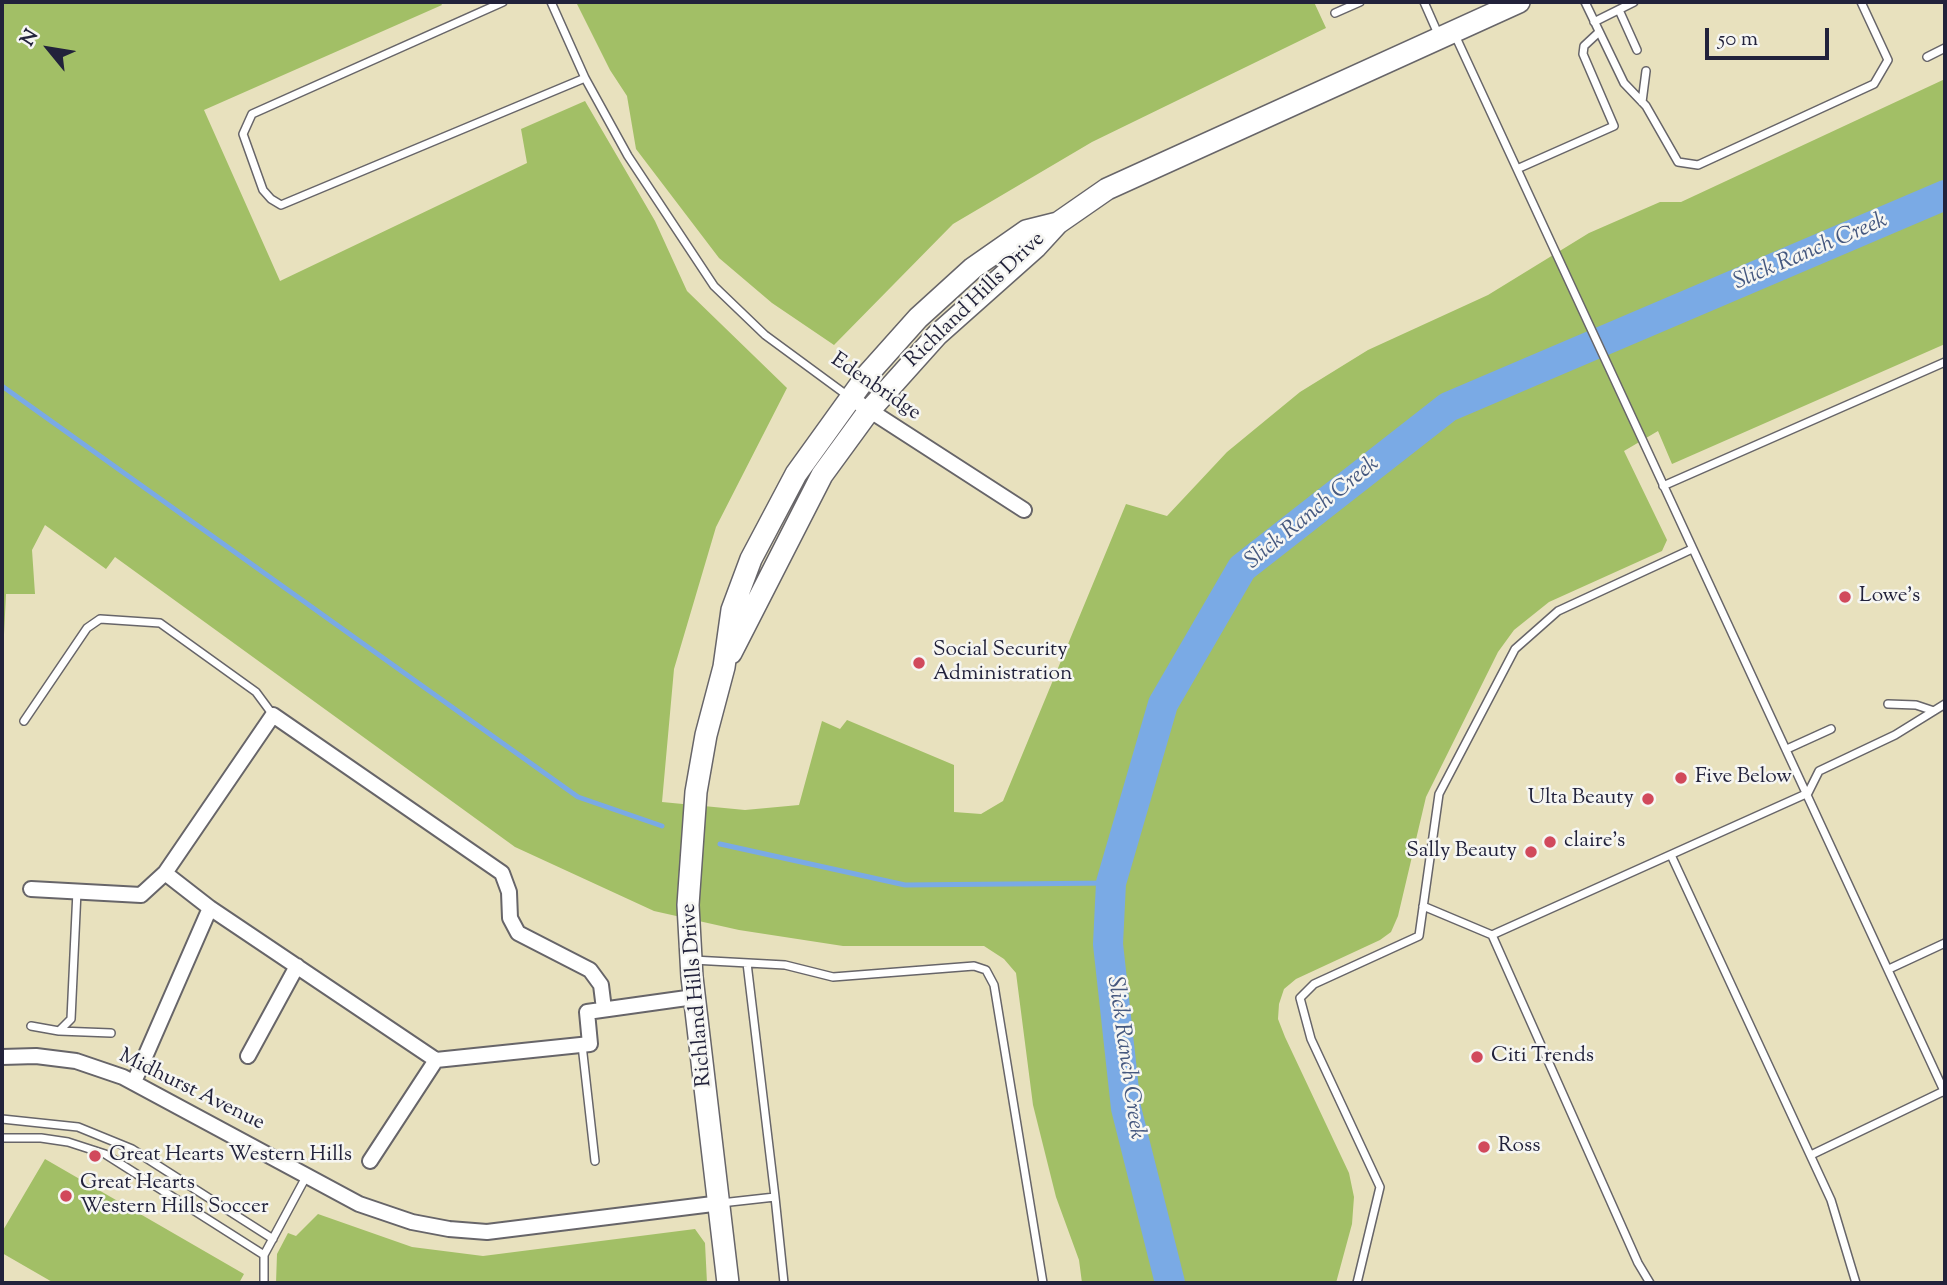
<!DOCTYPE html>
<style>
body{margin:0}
#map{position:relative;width:1947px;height:1285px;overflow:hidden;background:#e8e1be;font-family:"Sorts Mill Goudy",serif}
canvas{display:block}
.frame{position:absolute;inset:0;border:4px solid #22223b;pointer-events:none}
.north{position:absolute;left:14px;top:14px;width:70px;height:70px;-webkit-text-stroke:5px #f6f6f2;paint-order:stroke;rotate:300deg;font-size:19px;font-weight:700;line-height:28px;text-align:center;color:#22223b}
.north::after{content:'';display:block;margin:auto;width:24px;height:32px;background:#22223b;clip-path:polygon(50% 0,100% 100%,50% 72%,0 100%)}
.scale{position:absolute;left:1705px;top:28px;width:124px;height:32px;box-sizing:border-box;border:4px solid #22223b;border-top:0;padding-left:9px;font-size:21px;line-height:24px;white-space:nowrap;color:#22223b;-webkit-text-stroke:5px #f6f6f2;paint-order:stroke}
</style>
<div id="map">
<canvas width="1947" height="1285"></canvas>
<div class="frame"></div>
<div class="north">N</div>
<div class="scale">50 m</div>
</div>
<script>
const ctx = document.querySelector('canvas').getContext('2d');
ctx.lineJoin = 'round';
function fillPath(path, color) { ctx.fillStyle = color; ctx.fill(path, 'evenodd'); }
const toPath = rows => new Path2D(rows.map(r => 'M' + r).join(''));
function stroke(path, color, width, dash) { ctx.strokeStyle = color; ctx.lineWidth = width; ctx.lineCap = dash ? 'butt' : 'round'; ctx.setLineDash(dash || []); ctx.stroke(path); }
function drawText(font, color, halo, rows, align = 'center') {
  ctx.font = font + ' "Sorts Mill Goudy",serif'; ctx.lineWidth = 5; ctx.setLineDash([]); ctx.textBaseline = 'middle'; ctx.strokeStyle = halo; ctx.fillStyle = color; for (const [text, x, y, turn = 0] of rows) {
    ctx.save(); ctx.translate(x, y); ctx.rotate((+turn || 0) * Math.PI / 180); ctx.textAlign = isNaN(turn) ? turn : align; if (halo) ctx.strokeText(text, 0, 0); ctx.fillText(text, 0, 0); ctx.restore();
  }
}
const green = toPath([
 [2,2,440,2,442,5,204,110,280,281,527,163,521,129,585,101,655,221,687,291,787,388,716,527,674,669,662,802,745,810,799,805,822,721,840,729,847,720,954,765,954,812,981,814,1003,801,1126,504,1167,516,1227,452,1300,392,1368,350,1488,295,1589,233,1660,202,1681,202,1945,79,1945,344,1672,464,1658,431,1624,451,1667,540,1662,551,1549,602,1514,630,1498,652,1426,797,1398,916,1391,932,1380,940,1296,979,1284,989,1279,1004,1278,1019,1285,1037,1349,1173,1354,1197,1352,1224,1336,1283,1082,1283,1079,1260,1056,1197,1033,1105,1016,973,1004,959,984,946,843,946,739,930,654,911,515,847,115,557,106,569,45,525,32,550,35,594,6,594,2,675],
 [576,2,1314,2,1326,28,1092,142,953,224,834,345,772,303,719,258,636,149,627,96,610,70],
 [45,1159,244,1274,239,1283,54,1283,2,1253,2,1232],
 [318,1214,412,1247,483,1256,695,1229,705,1243,707,1283,276,1283,277,1254,288,1233,296,1236]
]);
const stream = toPath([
 [2,386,578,797,662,826],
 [720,844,905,885,1111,883]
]);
const river = toPath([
 [1170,1283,1126,1108,1108,944,1111,883,1163,704,1242,568,1448,407,1945,195]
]);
const lane = toPath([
 [503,2,252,114,243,134,263,190,271,199,281,205,585,78],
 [551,2,585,78,628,156,714,286,765,335,848,396],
 [1424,2,1439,36],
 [1585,2,1624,83,1646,106,1678,162,1698,165,1874,84,1888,60,1861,2],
 [1619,10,1637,50],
 [1335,13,1360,2],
 [1594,22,1634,2],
 [1454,33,1945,1093],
 [1927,57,1945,48],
 [1642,102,1646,71],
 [1517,169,1614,126,1583,54,1584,46,1599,32],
 [1663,486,1945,362],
 [1888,704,1916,705,1934,711],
 [24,721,87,628,100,619,160,623,256,692,273,715],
 [1787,749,1831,729],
 [1671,855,1831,1200,1856,1283],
 [1423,906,1492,935,1638,1263,1650,1283],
 [1492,935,1808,793,1819,771,1895,735,1945,704],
 [693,960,785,965,833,977,974,966,986,970,994,985,1043,1283],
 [747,963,775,1197],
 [1889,969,1945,943],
 [31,1026,59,1031,71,1019,77,891],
 [59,1031,111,1033],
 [582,1045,595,1161],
 [2,1119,78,1127,132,1149,273,1239],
 [2,1138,41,1138,68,1142,105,1154,264,1255],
 [1811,1155,1944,1091],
 [721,1203,775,1197,784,1283],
 [264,1283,264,1255,307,1175],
 [1357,1283,1380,1187,1311,1039,1300,998,1314,984,1419,936,1439,794,1515,649,1558,611,1692,549]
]);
const street = toPath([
 [849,397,1024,510],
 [31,889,141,895,165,873],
 [210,908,165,873,273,715,502,873,509,892,510,918,518,933,590,970,601,985,604,1009],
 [248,1056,297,966],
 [2,1057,36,1056,76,1061,123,1077,359,1204,412,1222,449,1229,487,1232,721,1203],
 [134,1082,210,908,436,1060,590,1044,587,1012,694,997],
 [370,1161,436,1060]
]);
const secondary = toPath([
 [731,653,822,475,868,412,937,335,1036,247,1058,223,1107,189,1519,2],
 [728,1283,692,977,688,905,696,792,706,735,724,667,732,610,751,559,796,474,868,374,918,318,973,268,1026,231,1058,223]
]);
const markers = [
 [1845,597,7,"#d1495b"],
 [919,663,7,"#d1495b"],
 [1681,778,7,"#d1495b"],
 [1648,799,7,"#d1495b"],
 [1550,842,7,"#d1495b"],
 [1531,852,7,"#d1495b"],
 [1477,1057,7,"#d1495b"],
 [1484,1147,7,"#d1495b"],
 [95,1156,7,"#d1495b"],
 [66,1196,7,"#d1495b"]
];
const streetNames = [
 ["Richland Hills Drive",976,301,-44],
 ["Edenbridge",875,388,34],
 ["Richland Hills Drive",698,995,-95],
 ["Midhurst Avenue",191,1091,26]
];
const poiNames = [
 ["Lowe's",1859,597],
 ["Social Security",933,651],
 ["Administration",933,675],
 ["Five Below",1695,778],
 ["Ulta Beauty",1634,799,"right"],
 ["claire's",1564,842],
 ["Sally Beauty",1517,852,"right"],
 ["Citi Trends",1491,1057],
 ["Ross",1498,1147],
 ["Great Hearts Western Hills",109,1156],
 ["Great Hearts",80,1184],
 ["Western Hills Soccer",80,1208]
];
const waterNames = [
 ["Slick Ranch Creek",1811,253,-23],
 ["Slick Ranch Creek",1313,514,-39],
 ["Slick Ranch Creek",1124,1058,82]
];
fillPath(green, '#a2bf66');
stroke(stream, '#7aaae5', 5);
stroke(river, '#7aaae5', 30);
stroke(lane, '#676569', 10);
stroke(street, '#676569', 18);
stroke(secondary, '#676569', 24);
stroke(lane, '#fff', 7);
stroke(street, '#fff', 14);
stroke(secondary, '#fff', 21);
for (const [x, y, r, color] of markers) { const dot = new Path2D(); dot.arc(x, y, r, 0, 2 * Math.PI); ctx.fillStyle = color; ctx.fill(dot); stroke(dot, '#f6f6f2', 2.5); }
drawText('21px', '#22223b', '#f6f6f2', streetNames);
drawText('21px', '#22223b', '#f6f6f2', poiNames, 'left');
drawText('italic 23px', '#45587f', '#f6f6f2', waterNames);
</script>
